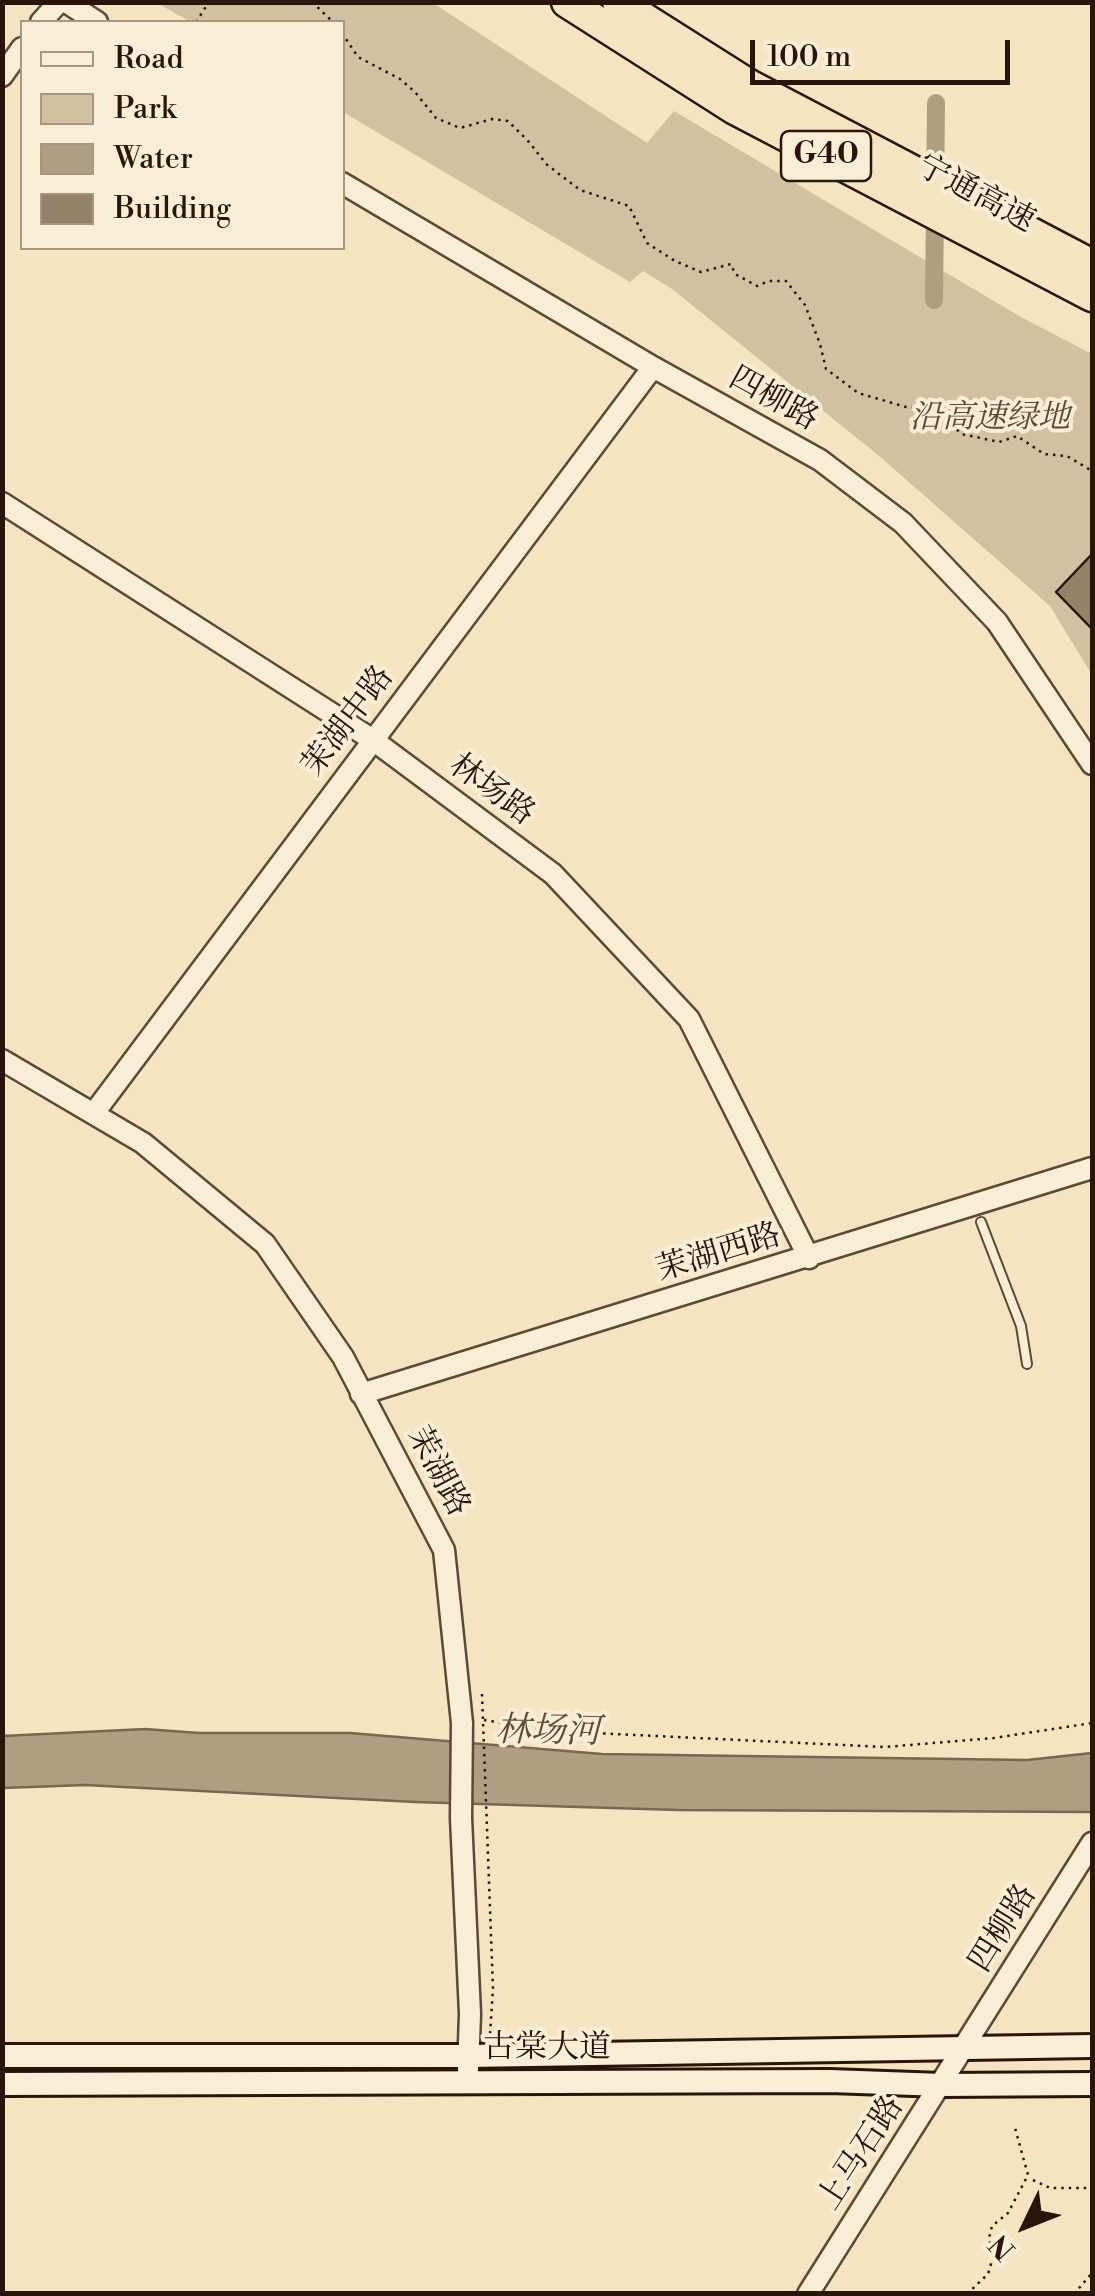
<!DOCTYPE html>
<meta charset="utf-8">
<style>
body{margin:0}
#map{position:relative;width:1095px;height:2296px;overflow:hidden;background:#f4e4bf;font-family:"Libre Bodoni",serif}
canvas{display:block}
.frame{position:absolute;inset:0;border:5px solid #2a150a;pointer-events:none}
.legend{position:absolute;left:20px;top:20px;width:325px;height:230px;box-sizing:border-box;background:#f8edd5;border:2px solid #a69784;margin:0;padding:12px 18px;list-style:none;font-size:30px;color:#2a150a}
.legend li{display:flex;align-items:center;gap:20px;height:50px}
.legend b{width:50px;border:2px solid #a69784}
.north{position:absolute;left:975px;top:2176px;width:100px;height:100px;-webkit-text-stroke:8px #f8edd5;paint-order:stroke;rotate:227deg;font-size:28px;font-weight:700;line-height:40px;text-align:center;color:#2a150a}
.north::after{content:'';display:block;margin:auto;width:35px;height:45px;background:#2a150a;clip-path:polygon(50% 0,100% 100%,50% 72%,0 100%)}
.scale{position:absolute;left:750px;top:40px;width:260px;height:45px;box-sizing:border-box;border:5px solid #2a150a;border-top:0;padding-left:12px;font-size:30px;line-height:35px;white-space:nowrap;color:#2a150a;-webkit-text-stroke:8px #f8edd5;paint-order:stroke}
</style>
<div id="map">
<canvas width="1095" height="2296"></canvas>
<div class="frame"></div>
<ul class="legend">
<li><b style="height:12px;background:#f8edd5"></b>Road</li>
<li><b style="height:28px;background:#d2c1a0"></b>Park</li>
<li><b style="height:28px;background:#af9e81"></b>Water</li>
<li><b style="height:28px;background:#938168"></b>Building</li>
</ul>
<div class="north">N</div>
<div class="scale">100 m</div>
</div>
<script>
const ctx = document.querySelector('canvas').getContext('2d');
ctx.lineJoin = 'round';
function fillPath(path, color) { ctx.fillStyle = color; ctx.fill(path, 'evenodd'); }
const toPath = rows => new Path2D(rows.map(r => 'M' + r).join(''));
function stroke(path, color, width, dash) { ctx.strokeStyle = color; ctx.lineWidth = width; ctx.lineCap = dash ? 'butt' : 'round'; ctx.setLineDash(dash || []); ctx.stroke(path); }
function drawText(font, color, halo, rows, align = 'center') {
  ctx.font = font + ' "Libre Bodoni","Noto Serif SC",serif'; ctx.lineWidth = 8; ctx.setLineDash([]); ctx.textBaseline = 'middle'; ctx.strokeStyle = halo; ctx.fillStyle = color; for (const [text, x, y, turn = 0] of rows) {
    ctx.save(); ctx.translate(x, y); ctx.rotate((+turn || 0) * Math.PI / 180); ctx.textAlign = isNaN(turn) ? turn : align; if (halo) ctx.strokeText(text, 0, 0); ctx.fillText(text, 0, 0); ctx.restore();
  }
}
const green = toPath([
 [157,3,433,3,647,143,674,111,1019,316,1092,354,1092,675,1050,606,878,455,672,289,643,271,630,282,343,112,342,22,191,22]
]);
const water = toPath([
 [145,1729,199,1733,350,1733,602,1754,1027,1760,1092,1753,1092,1812,678,1810,415,1802,85,1785,3,1788,3,1736,145,1729]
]);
const canal = toPath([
 [934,300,936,103]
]);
const building = toPath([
 [1092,554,1092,629,1056,592,1092,554]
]);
const path = toPath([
 [312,2,333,22],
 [196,22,209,2],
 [342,33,358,57,400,79,415,92,436,118,460,128,492,119,508,121,530,143,546,164,580,190,629,206,647,243,675,261,701,272,731,264,735,274,757,286,769,281,786,281,805,305,820,344,826,369,858,393,906,407,933,410,962,434,999,442,1017,436,1044,454,1067,456,1092,471],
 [482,1694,493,1989,490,2034],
 [484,1720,552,1731,885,1747,994,1738,1092,1723],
 [1033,2180,1050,2188,1092,2188],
 [967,2294,988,2274,993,2257,989,2238,992,2226,1008,2213,1028,2175,1015,2128],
 [1074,2294,1092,2273]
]);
const service = toPath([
 [981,1222,1021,1326,1027,1364]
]);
const tertiary = toPath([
 [66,2,97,22],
 [41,22,59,2],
 [2,76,22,48],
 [342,183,653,367,820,460,903,523,997,622,1092,764],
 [2,503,373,740,553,874,689,1019,809,1258],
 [2,1060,143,1143,265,1244,343,1357,444,1550,462,1723,461,1818,470,2014,468,2070],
 [94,1113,653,367],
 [361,1394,1092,1168],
 [808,2294,1092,1843]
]);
const secondary = toPath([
 [2,2056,468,2056,1092,2046],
 [2,2084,830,2081,942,2085,1092,2084]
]);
const motorway = toPath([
 [567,2,735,109,1092,296],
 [618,2,749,85,1092,265]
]);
const shields = [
 [826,156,90]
];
const shieldNames = [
 ["G40",826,156]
];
const streetNames = [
 ["宁通高速",975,195,28],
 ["四柳路",773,400,29],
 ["茉湖中路",349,722,-53],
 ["林场路",491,791,36],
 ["茉湖西路",719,1254,-17],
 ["茉湖路",437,1472,62],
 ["四柳路",1004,1929,-58],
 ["古棠大道",547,2049],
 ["上马石路",862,2154,-57]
];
const parkNames = [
 ["沿高速绿地",990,419]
];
const waterNames = [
 ["林场河",548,1733,1]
];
fillPath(green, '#d2c1a0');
fillPath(water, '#af9e81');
stroke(water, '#7a6751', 2.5);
stroke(canal, '#af9e81', 18);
fillPath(building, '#938168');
stroke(building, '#2a150a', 2.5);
stroke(service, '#5c4937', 12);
stroke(tertiary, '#5c4937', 25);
stroke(secondary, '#2a150a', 28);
stroke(motorway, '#2a150a', 35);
stroke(path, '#2a150a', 2.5, [2.5, 5]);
stroke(service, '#f8edd5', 8);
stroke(tertiary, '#f8edd5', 20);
stroke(secondary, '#f8edd5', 22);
stroke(motorway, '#f4e4bf', 30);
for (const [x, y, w] of shields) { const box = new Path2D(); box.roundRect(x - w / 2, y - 25, w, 50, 8); ctx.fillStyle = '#f8edd5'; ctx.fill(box); stroke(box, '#2a150a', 2.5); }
drawText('bold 30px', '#2a150a', null, shieldNames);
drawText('32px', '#2a150a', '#f8edd5', streetNames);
drawText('italic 32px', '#5c4937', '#f8edd5', parkNames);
drawText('italic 35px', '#5f4c3a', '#f8edd5', waterNames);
</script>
